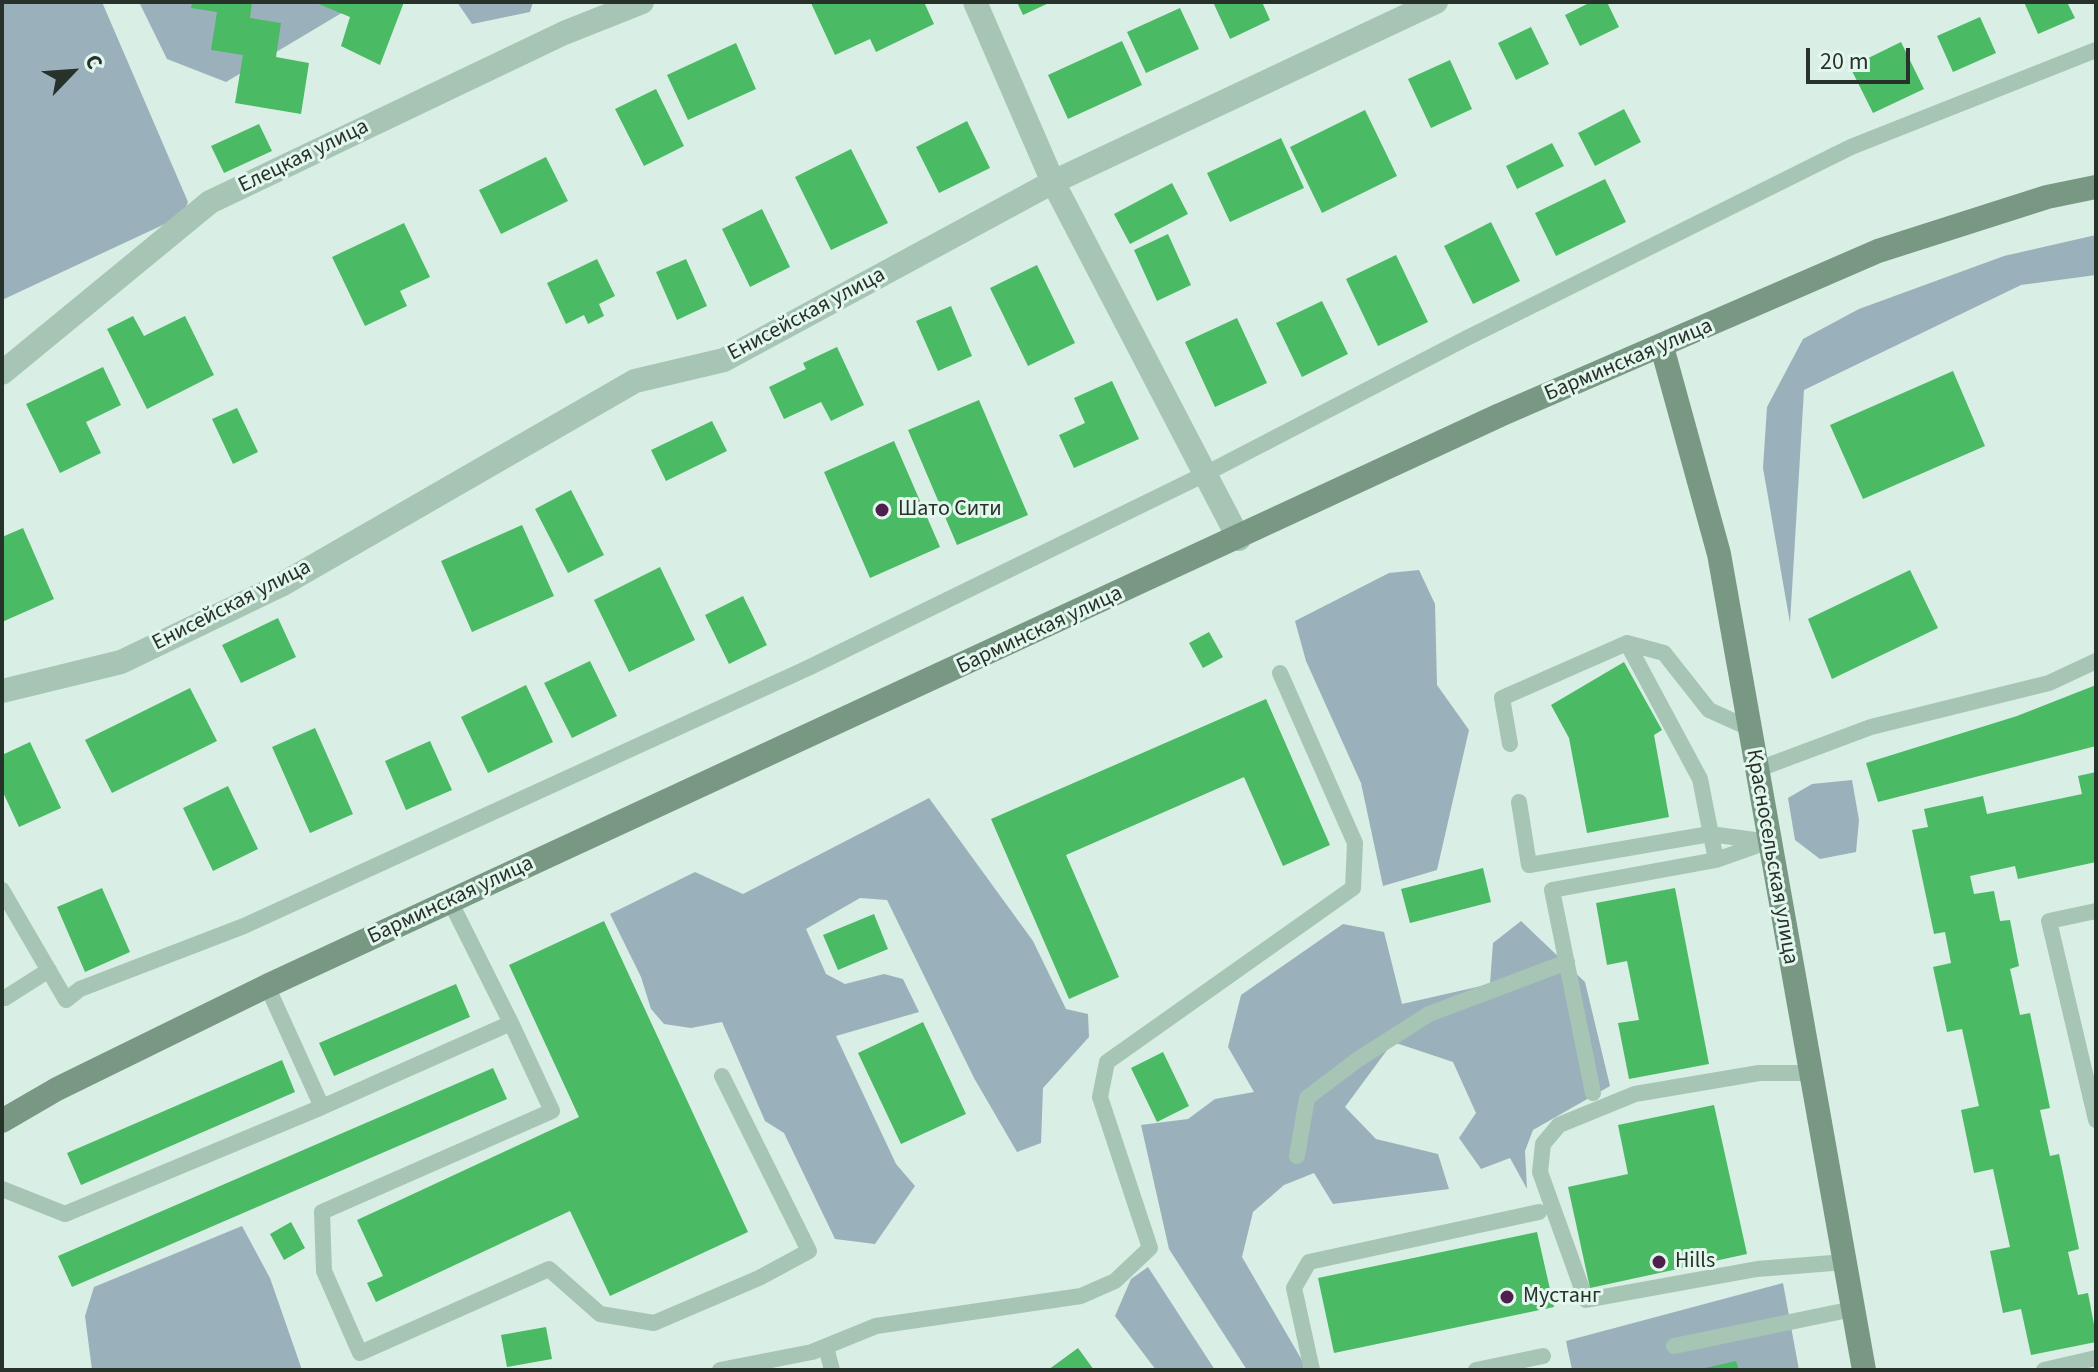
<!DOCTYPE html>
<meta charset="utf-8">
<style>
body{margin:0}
#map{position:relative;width:2098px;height:1372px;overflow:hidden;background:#d9eee4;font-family:"Source Sans 3",sans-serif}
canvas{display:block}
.frame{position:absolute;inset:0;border:4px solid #26322a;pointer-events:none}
.north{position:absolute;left:32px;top:32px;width:80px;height:80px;-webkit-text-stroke:6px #e4f7ee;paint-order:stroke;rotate:65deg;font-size:22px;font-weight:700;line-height:32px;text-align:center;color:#26322a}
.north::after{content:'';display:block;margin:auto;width:28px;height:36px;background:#26322a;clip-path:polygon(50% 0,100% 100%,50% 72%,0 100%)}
.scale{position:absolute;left:1806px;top:48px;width:104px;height:36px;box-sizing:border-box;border:4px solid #26322a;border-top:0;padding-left:10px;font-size:24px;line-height:28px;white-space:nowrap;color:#26322a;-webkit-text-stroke:6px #e4f7ee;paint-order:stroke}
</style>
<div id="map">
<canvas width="2098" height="1372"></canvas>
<div class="frame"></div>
<div class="north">С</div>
<div class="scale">20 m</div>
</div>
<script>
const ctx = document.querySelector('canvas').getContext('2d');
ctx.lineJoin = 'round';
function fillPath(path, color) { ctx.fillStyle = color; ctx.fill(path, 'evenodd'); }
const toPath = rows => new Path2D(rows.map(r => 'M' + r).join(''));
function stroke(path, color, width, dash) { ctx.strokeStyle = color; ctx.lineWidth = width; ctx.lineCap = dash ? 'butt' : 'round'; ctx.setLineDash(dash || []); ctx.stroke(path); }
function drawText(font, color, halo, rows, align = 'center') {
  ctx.font = font + ' "Source Sans 3",sans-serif'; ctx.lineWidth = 6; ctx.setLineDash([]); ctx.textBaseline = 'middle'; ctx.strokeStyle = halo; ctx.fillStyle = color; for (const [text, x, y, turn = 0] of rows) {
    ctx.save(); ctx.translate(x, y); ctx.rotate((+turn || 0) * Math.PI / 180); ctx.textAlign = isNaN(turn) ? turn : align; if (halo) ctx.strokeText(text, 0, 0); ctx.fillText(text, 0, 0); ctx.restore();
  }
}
const green = toPath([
 [2,2,102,2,188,202,182,216,2,300],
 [139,2,360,2,226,82,167,59],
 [457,2,533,2,530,12,472,24],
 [2096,235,2096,275,2021,285,1804,390,1790,623,1763,468,1767,407,1803,339,1859,309,2004,256],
 [1419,570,1435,604,1437,685,1469,730,1437,870,1383,886,1361,783,1306,661,1295,621,1389,573],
 [1852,780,1859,820,1856,852,1820,859,1795,840,1788,798,1812,784],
 [929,798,1033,941,1066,1009,1088,1014,1089,1037,1043,1088,1041,1143,1017,1152,974,1078,887,900,860,898,806,929,826,974,845,984,884,974,903,979,919,1012,836,1036,896,1164,915,1186,875,1244,835,1239,784,1133,765,1121,722,1022,691,1028,664,1024,651,1009,641,977,610,914,695,872,743,894],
 [1521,921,1585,982,1610,1086,1533,1130,1525,1151,1527,1189,1510,1158,1481,1169,1459,1138,1476,1113,1453,1062,1393,1042,1345,1107,1376,1139,1438,1154,1449,1189,1333,1204,1314,1173,1284,1185,1253,1212,1242,1257,1303,1362,1303,1370,1247,1370,1169,1249,1141,1125,1188,1119,1215,1099,1254,1092,1228,1047,1241,995,1343,924,1384,932,1402,1004,1490,984,1493,943],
 [242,1226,270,1278,302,1370,92,1370,85,1316,94,1287],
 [1148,1267,1215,1370,1156,1370,1115,1316,1131,1279],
 [1783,1283,1799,1370,1572,1370,1566,1341]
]);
const building = toPath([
 [192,2,252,2,250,18,281,23,276,57,309,63,301,114,235,103,243,55,211,50,217,12,191,8],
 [314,2,404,2,380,65,341,46,350,17],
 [814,2,924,2,934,24,876,52,870,39,835,55,811,3],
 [1017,2,1051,2,1023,15],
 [1213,2,1262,2,1270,20,1230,39],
 [1591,2,1607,2,1619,27,1580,46,1565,15],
 [2024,2,2067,2,2075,18,2038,34],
 [1180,8,1199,49,1146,73,1127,32],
 [1980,17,1996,53,1953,72,1937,36],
 [1531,27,1549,64,1516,80,1498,43],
 [1122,41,1142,85,1068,119,1048,75],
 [1901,42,1924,89,1873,113,1850,67],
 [736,43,756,89,688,120,667,75],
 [1450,60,1472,109,1431,128,1408,79],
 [656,89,684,146,644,166,615,109],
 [1624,109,1641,142,1595,166,1578,133],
 [1365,110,1397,176,1322,213,1290,147],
 [967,121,990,168,939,193,916,147],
 [259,124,272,151,224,173,211,146],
 [1281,138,1304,188,1230,222,1207,173],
 [1552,143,1564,166,1517,189,1506,166],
 [851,149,888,223,831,250,795,177],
 [546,157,568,201,501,234,479,190],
 [1605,179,1626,222,1556,256,1535,213],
 [1172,183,1188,214,1130,244,1114,214],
 [762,209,790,267,750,287,722,229],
 [1491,222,1520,281,1473,304,1444,246],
 [404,223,430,277,400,291,407,306,365,326,332,257],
 [1168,234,1191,285,1157,301,1134,250],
 [1396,255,1428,322,1378,346,1346,279],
 [597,259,615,296,599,304,604,316,588,324,584,315,566,324,547,283],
 [686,259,707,306,677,320,656,272],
 [1037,265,1075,343,1028,366,990,288],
 [1322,301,1348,354,1302,377,1276,323],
 [951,306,972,356,938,371,916,321],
 [133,316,144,336,185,316,214,375,147,409,107,329],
 [1237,318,1267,383,1215,407,1185,342],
 [837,347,864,405,831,421,821,402,784,419,769,387,806,369,803,363],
 [103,367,121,405,86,422,101,453,60,473,26,404],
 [1953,371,1985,446,1863,499,1830,425],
 [1112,381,1139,439,1074,468,1059,435,1085,423,1074,398],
 [979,400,1028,515,957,545,908,430],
 [237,408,258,452,233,464,212,419],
 [712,421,727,451,666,481,651,450],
 [894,441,940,547,870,578,824,472],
 [571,490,604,555,568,573,535,509],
 [522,525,554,596,472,632,441,561],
 [23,528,54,599,2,622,2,537],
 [660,567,695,640,629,672,594,600],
 [1910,570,1938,628,1832,679,1808,619],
 [743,596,767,645,729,664,705,615],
 [278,618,296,657,241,683,222,645],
 [1209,632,1223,657,1203,668,1189,643],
 [590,661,617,716,572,738,544,683],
 [1624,662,1662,730,1654,735,1669,817,1587,833,1569,738,1551,705],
 [526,685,553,742,488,773,461,717],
 [2096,685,2096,746,1878,802,1866,763,2017,716],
 [190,688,217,741,112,793,85,740],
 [1266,699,1330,845,1283,866,1244,777,1066,855,1119,977,1069,999,991,819],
 [315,728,353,814,310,833,272,747],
 [430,741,452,790,406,810,385,761],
 [30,742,61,808,19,827,2,790,2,755],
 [2096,772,2096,862,2018,879,2015,866,1970,876,1974,894,1994,891,2000,921,2010,920,2019,966,2010,969,2020,1015,2030,1013,2050,1108,2040,1110,2050,1156,2059,1154,2079,1249,2068,1252,2078,1295,2088,1293,2096,1335,2096,1342,2031,1355,2021,1309,2003,1313,1990,1251,2010,1247,1993,1169,1974,1173,1961,1110,1979,1106,1962,1029,1947,1032,1933,967,1951,963,1945,932,1934,934,1912,830,1928,827,1924,809,1983,796,1987,814,2082,794,2078,776],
 [228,786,258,849,213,871,183,808],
 [1483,868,1491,902,1410,923,1401,889],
 [102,888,130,952,85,972,57,907],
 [1675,888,1709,1064,1629,1079,1618,1023,1639,1020,1627,961,1607,965,1596,903],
 [874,914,888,949,838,970,823,935],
 [604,921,748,1232,610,1296,570,1211,376,1302,367,1283,383,1276,357,1220,579,1117,509,965],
 [456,984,470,1017,334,1076,319,1043],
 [923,1022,966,1114,901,1144,858,1053],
 [1163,1052,1189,1106,1157,1122,1131,1068],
 [282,1060,295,1092,81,1185,67,1153],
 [493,1068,507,1099,72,1287,58,1256],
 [1714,1105,1747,1254,1590,1288,1568,1187,1628,1174,1618,1125],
 [291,1222,305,1248,284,1260,270,1234],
 [1537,1232,1554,1307,1334,1353,1318,1278],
 [546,1327,552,1359,507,1367,501,1335],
 [1078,1348,1094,1370,1048,1370],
 [1736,1361,1739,1370,1701,1370,1701,1369]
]);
const lane = toPath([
 [1627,643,1700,779,1716,860],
 [1510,744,1502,698,1627,643,1664,653,1709,710,1749,728],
 [1756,770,1871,727,2049,683,2096,661],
 [1519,802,1529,865,1710,834,1762,841],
 [2,890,66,1000,80,989,244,926,808,668,1207,473,1465,339,1851,147,2096,50],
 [2096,911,2049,921,2096,1120],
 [267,986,322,1107],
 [5,998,49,970],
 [511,1023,552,1111,322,1212,324,1271,360,1353,549,1269,600,1314,654,1323,759,1278,809,1251,722,1076],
 [1808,1073,1759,1073,1635,1094,1559,1125,1543,1144,1540,1172,1586,1300,1757,1269,1845,1262],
 [1593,1093,1552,890,1716,860,1767,842],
 [1297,1156,1307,1098,1357,1060,1429,1014,1567,962],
 [2,1189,65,1214,322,1107,511,1023,450,901],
 [1674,1346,1853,1309],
 [826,1347,832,1370],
 [720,1370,812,1352,876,1326,1081,1296,1115,1281,1150,1248,1100,1097,1107,1062,1353,888,1355,843,1280,673],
 [1312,1370,1294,1288,1309,1262,1539,1212],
 [1476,1370,1543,1356],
 [2044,1370,2096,1358]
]);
const street = toPath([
 [975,2,1053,182,1239,539],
 [2,373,210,202,564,33,642,2],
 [2,691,121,662,281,585,635,381,724,360,1053,182,1436,2]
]);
const secondary = toPath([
 [1662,347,1719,554,1864,1370],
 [2,1121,57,1089,267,986,1500,415,1878,251,2047,197,2096,187]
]);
const markers = [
 [882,510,8,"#4f204d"],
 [1659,1262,8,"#4f204d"],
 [1507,1297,8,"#4f204d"]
];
const streetNames = [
 ["Елецкая улица",304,157,-26],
 ["Енисейская улица",807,315,-28],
 ["Барминская улица",1629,361,-23],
 ["Енисейская улица",232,606,-27],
 ["Барминская улица",1040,631,-25],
 ["Красносельская улица",1771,857,80],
 ["Барминская улица",451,901,-25]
];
const poiNames = [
 ["Шато Сити",898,510],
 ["Hills",1675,1262],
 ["Мустанг",1523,1297]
];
fillPath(green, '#9ab1bc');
fillPath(building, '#4bba64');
stroke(lane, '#a6c5b4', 16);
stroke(street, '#a6c5b4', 24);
stroke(secondary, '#789883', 24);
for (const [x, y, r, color] of markers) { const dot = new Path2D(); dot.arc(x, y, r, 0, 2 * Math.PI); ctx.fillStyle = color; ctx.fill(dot); stroke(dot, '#e4f7ee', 3); }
drawText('22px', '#26322a', '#e4f7ee', streetNames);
drawText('22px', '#26322a', '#e4f7ee', poiNames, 'left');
</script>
